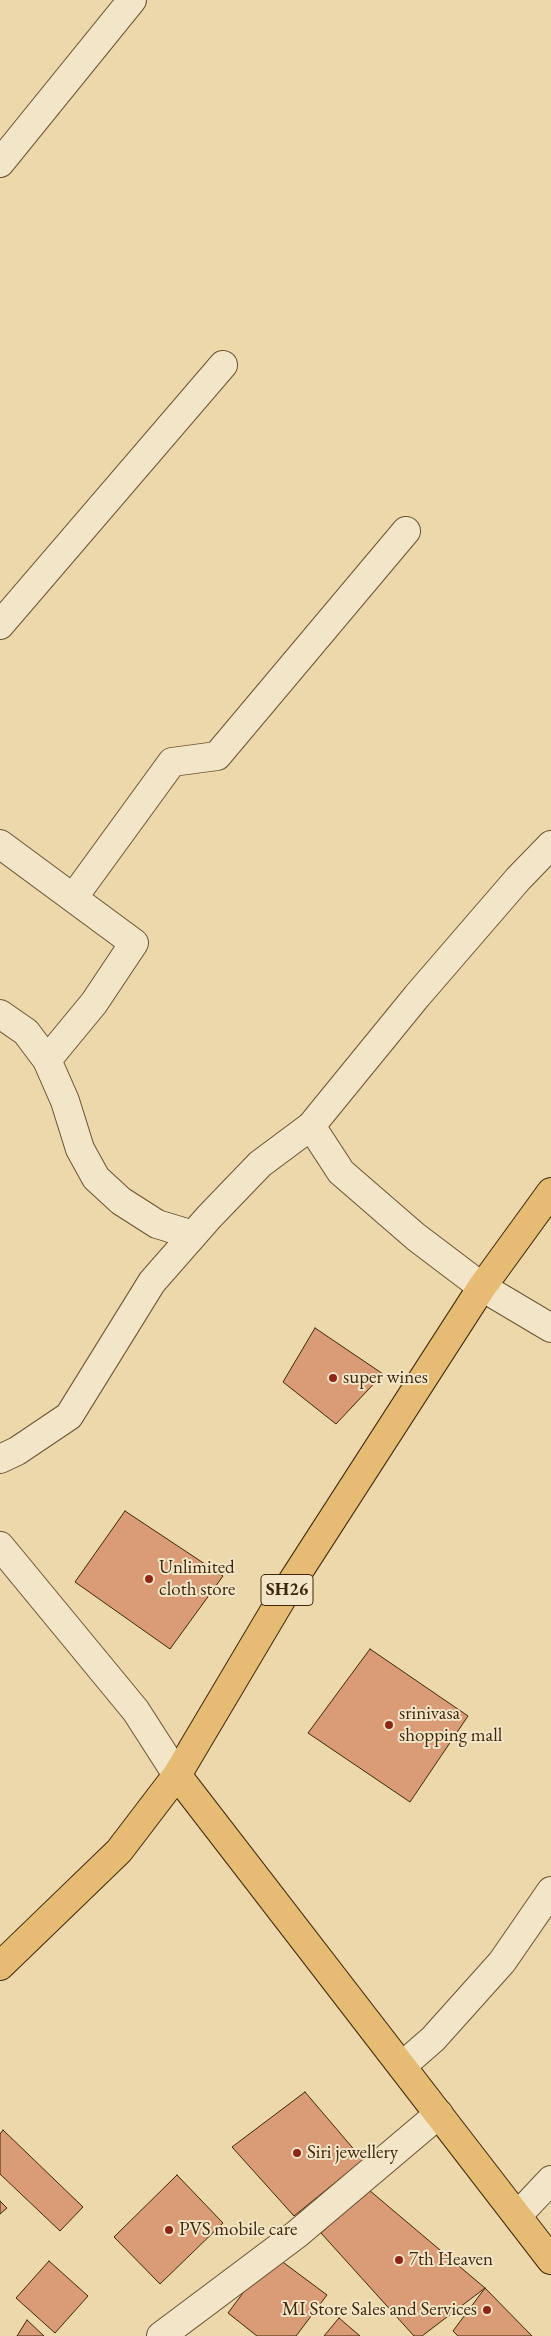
<!DOCTYPE html>
<style>
body{margin:0}
canvas{display:block;background:#ecd8aa}
</style>
<canvas width="551" height="2336"></canvas>
<script>
const ctx = document.querySelector('canvas').getContext('2d');
ctx.lineJoin = 'round';
function fillPath(path, color) { ctx.fillStyle = color; ctx.fill(path, 'evenodd'); }
const toPath = rows => new Path2D(rows.map(r => 'M' + r).join(''));
function stroke(path, color, width, dash) { ctx.strokeStyle = color; ctx.lineWidth = width; ctx.lineCap = dash ? 'butt' : 'round'; ctx.setLineDash(dash || []); ctx.stroke(path); }
function drawText(font, color, halo, rows, align = 'center') {
  ctx.font = font + ' "EB Garamond",serif'; ctx.lineWidth = 4; ctx.setLineDash([]); ctx.textBaseline = 'middle'; ctx.strokeStyle = halo; ctx.fillStyle = color; for (const [text, x, y, turn = 0] of rows) {
    ctx.save(); ctx.translate(x, y); ctx.rotate((+turn || 0) * Math.PI / 180); ctx.textAlign = isNaN(turn) ? turn : align; if (halo) ctx.strokeText(text, 0, 0); ctx.fillText(text, 0, 0); ctx.restore();
  }
}
const building = toPath([
 [315,1328,383,1374,336,1424,283,1382,315,1328],
 [125,1511,223,1576,170,1649,75,1582,125,1511],
 [370,1649,468,1716,410,1802,308,1733,370,1649],
 [305,2092,363,2160,294,2216,232,2147,305,2092],
 [3,2130,83,2207,60,2231,0,2174,0,2134,3,2130],
 [177,2175,223,2223,160,2284,114,2237,177,2175],
 [369,2190,485,2288,422,2336,414,2336,321,2233,369,2190],
 [0,2201,7,2208,0,2214,0,2201],
 [272,2254,327,2295,296,2336,257,2336,228,2313,272,2254],
 [49,2261,88,2296,55,2333,16,2298,49,2261],
 [485,2288,532,2336,458,2336,453,2331,485,2288],
 [339,2318,360,2336,324,2336,339,2318],
 [27,2320,44,2336,17,2336,27,2320]
]);
const minor = toPath([
 [0,163,132,0],
 [0,625,223,365],
 [0,844,134,943,94,1003,47,1060],
 [551,845,518,879,417,996,311,1126,341,1172,416,1237,482,1287,551,1328],
 [73,898,172,762,217,756,406,531],
 [0,1014,26,1032,47,1060,65,1101,80,1149,96,1178,121,1201,157,1224,193,1235],
 [0,1459,17,1451,69,1416,152,1282,209,1217,260,1164,311,1126],
 [0,1546,136,1711,177,1775],
 [402,2066,433,2039,502,1962,551,1891],
 [518,2215,551,2180],
 [161,2336,297,2234,439,2114]
]);
const major = toPath([
 [177,1775,551,2260],
 [0,1966,119,1851,177,1775,288,1588,482,1287,551,1192]
]);
const markers = [
 [333,1378,5,"#8f2418"],
 [149,1579,5,"#8f2418"],
 [389,1725,5,"#8f2418"],
 [297,2153,5,"#8f2418"],
 [169,2230,5,"#8f2418"],
 [399,2260,5,"#8f2418"],
 [487,2310,5,"#8f2418"]
];
const shields = [
 [287,1590,52]
];
const shieldNames = [
 ["SH26",287,1590]
];
const poiNames = [
 ["super wines",343,1378],
 ["Unlimited",159,1568],
 ["cloth store",159,1590],
 ["srinivasa",399,1714],
 ["shopping mall",399,1736],
 ["Siri jewellery",307,2153],
 ["PVS mobile care",179,2230],
 ["7th Heaven",409,2260],
 ["MI Store Sales and Services",477,2310,"right"]
];
fillPath(building, '#d99c76');
stroke(building, '#3f270b', 1);
stroke(minor, '#6a5333', 30);
stroke(major, '#3f270b', 30);
stroke(minor, '#f3e6c8', 28);
stroke(major, '#e6bc75', 28);
for (const [x, y, r, color] of markers) { const dot = new Path2D(); dot.arc(x, y, r, 0, 2 * Math.PI); ctx.fillStyle = color; ctx.fill(dot); stroke(dot, '#f3e6c8', 2); }
for (const [x, y, w] of shields) { const box = new Path2D(); box.roundRect(x - w / 2, y - 15.5, w, 31, 4); ctx.fillStyle = '#f3e6c8'; ctx.fill(box); stroke(box, '#3f270b', 1); }
drawText('bold 18px', '#3f270b', null, shieldNames);
drawText('19px', '#3f270b', '#f3e6c8', poiNames, 'left');
</script>
